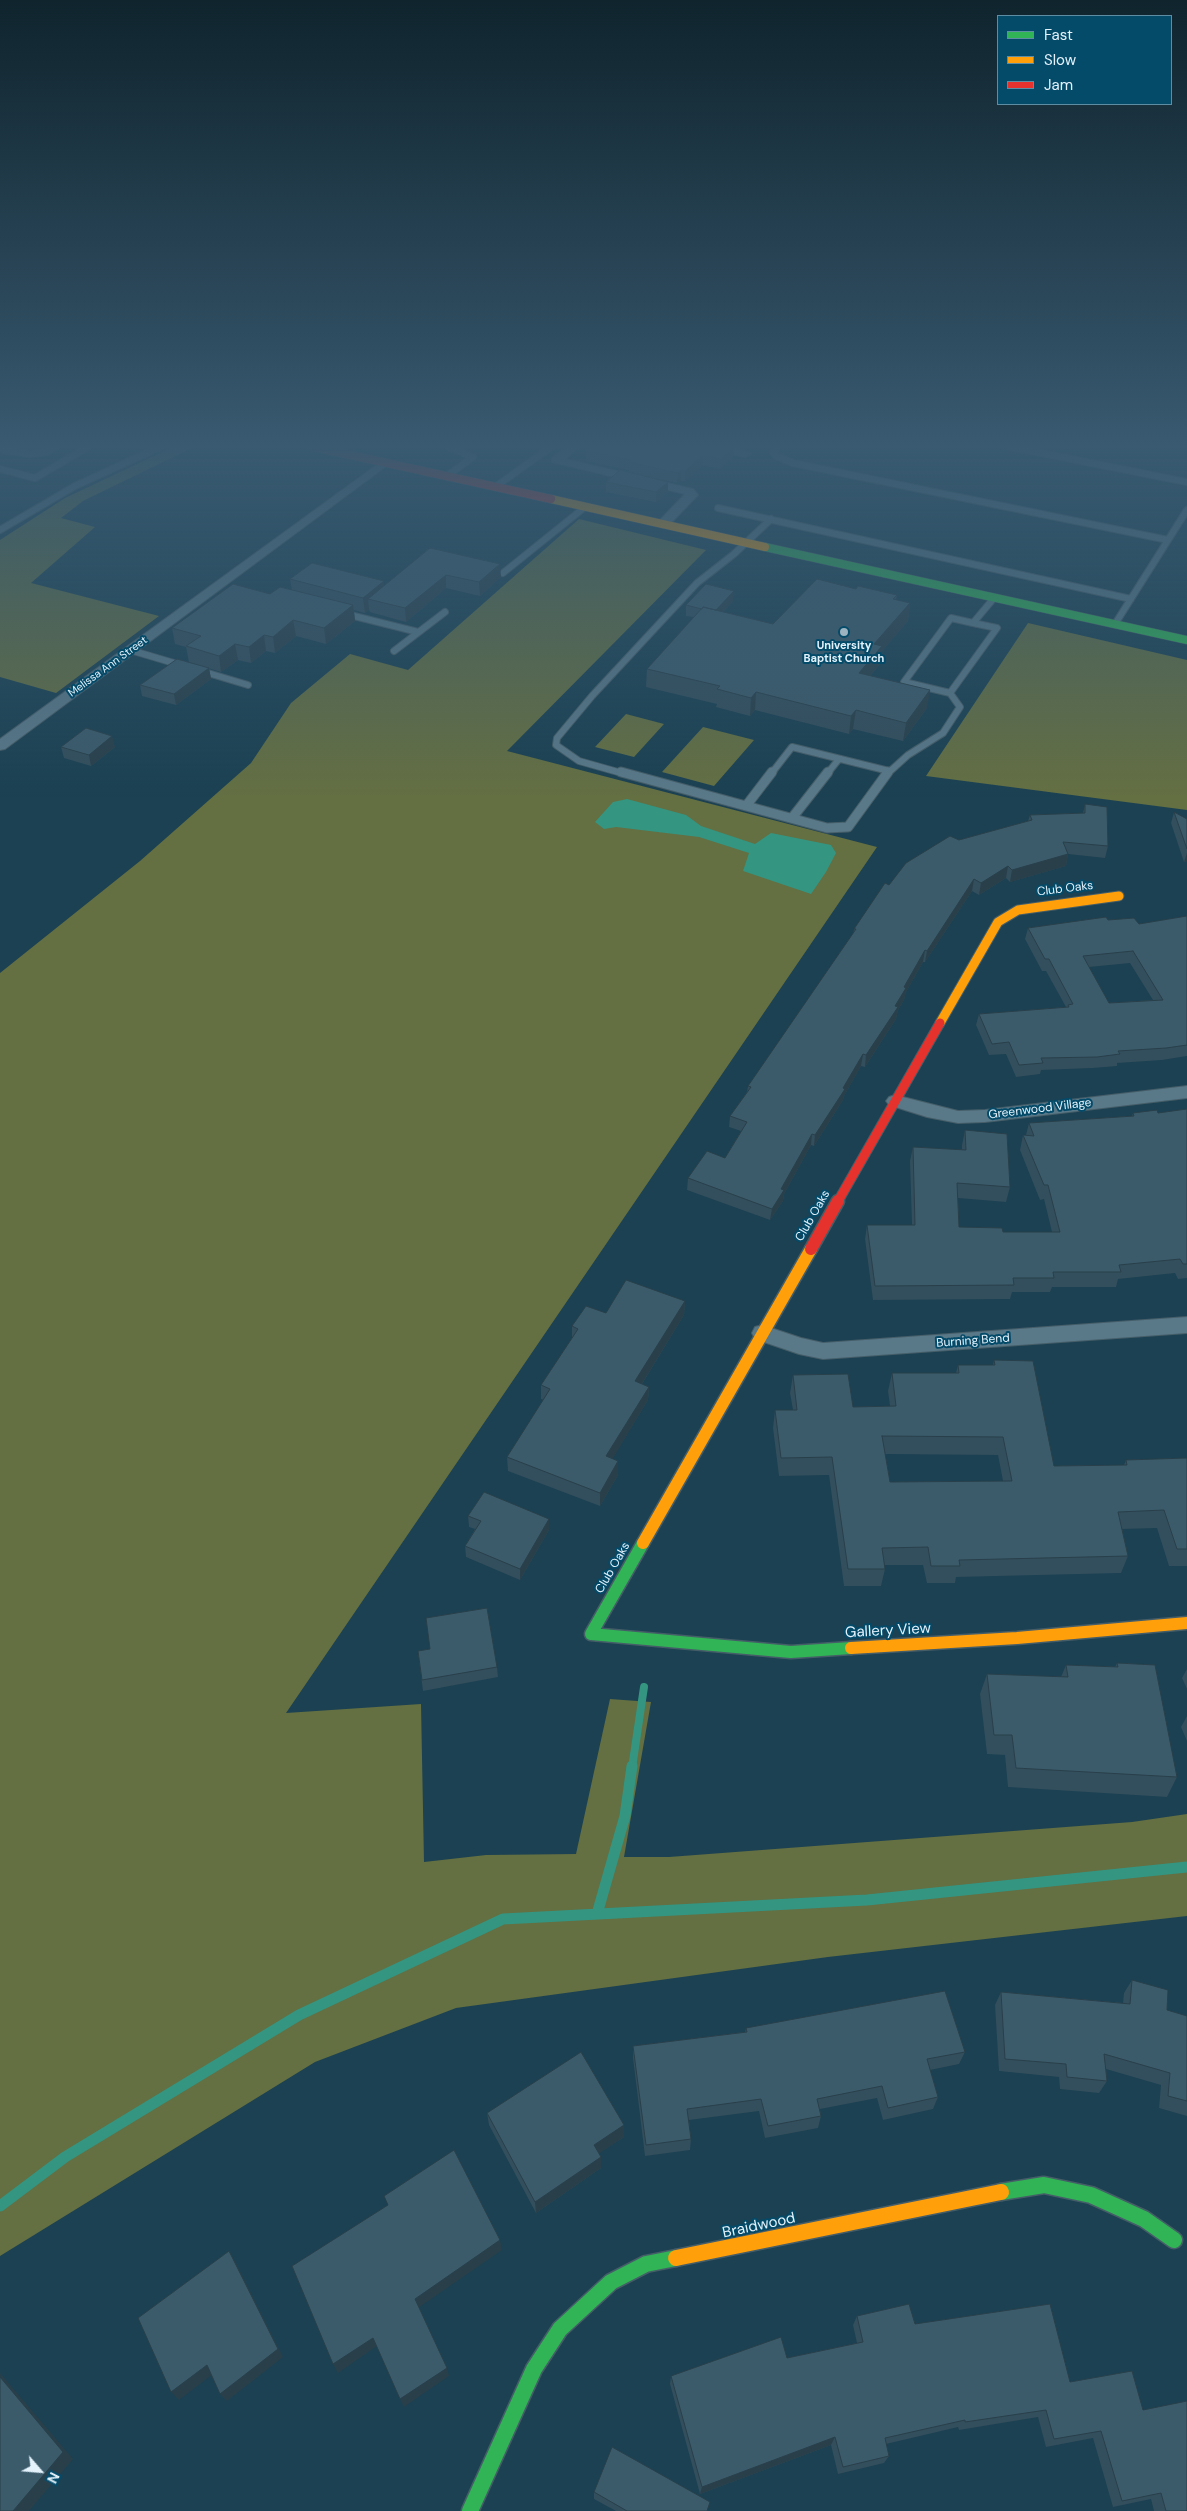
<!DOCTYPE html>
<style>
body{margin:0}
#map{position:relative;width:1187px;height:2511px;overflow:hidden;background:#1b4152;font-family:"DM Sans",sans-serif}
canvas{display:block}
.legend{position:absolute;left:997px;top:15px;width:175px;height:90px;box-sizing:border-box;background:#044a69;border:1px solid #5d8da3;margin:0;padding:6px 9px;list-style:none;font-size:15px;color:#e3f2fb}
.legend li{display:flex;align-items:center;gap:10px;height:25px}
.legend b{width:25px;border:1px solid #5d8da3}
.north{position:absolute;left:15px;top:2446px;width:50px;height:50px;-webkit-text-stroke:4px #044a69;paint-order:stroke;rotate:117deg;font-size:14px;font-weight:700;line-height:20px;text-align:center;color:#e3f2fb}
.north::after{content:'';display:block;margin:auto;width:18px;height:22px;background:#e3f2fb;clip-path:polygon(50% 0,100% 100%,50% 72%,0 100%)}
</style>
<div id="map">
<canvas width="1187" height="2511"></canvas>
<ul class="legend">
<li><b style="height:6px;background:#30b455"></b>Fast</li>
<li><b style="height:6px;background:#ff9f0a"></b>Slow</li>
<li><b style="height:6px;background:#e5322d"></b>Jam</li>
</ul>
<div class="north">N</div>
</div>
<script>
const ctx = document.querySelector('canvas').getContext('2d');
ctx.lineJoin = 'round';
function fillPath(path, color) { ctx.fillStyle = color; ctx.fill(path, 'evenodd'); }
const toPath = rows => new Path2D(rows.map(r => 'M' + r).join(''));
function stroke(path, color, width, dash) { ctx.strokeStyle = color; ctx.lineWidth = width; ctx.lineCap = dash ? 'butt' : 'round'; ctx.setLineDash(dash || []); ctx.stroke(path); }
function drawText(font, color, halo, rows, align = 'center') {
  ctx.font = font + ' "DM Sans",sans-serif'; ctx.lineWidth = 4; ctx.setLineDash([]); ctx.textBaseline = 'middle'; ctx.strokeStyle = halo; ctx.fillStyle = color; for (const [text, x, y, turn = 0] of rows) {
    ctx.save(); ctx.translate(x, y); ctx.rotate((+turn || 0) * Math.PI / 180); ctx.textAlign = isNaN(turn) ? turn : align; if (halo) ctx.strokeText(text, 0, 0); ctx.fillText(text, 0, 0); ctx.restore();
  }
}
const green = toPath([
 [173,447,194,447,83,501,61,518,95,527,31,583,159,616,56,693,0,677,0,540,65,498],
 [579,519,706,550,507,751,877,847,286,1713,421,1704,424,1862,486,1855,576,1854,610,1699,651,1702,624,1857,669,1857,1132,1822,1187,1814,1187,1916,828,1957,456,2008,315,2062,0,2256,0,973,140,861,251,763,291,703,350,654,408,670],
 [1028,623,1187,660,1187,810,926,776],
 [626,714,664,724,634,757,595,747],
 [703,727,754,740,714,786,662,772]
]);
const water = toPath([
 [627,799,686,815,701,826,755,844,771,833,831,845,836,853,826,872,811,894,743,871,749,853,699,837,616,827,604,829,595,822,613,802]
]);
const streamFar1 = toPath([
 [632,1768,644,1687]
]);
const stream = toPath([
 [597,1914,625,1816,632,1766],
 [0,2206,65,2157,299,2015,503,1919,867,1900,1187,1867]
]);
const laneFar1 = toPath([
 [4,447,4,450,30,454,47,452,55,447],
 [777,447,773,452,776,456,793,463,1168,540],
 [1011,447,1187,482],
 [0,469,35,478,88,447],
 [447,476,473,457,449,447],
 [495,487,551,447],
 [718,508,1131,599],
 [0,530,75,486,160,447],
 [503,573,585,507],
 [342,613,418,632],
 [1115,624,1187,510],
 [130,650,184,666],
 [394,651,445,612],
 [198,670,248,685],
 [950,693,904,682,951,618,973,623],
 [625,774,579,761,556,745,557,738,592,696,697,583,734,554,771,519],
 [771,774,792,747,889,771],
 [827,774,839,759],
 [887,774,908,755,943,733,960,707,950,693,997,628,973,623,994,598]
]);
const lane = toPath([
 [621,772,827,828,848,827,888,772],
 [746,806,772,772],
 [792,818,828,772]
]);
const street = toPath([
 [566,447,579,447,565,459,693,489,698,495,667,527,659,527,657,524,659,521,685,494,552,462,552,458,566,447],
 [706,447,728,447,749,452,751,454,745,457,708,449,706,447],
 [385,459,391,462,389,464,5,749,0,750,0,739,385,459],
 [1187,1086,1187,1098,985,1122,958,1123,927,1117,889,1105,886,1101,889,1097,895,1095,958,1111,985,1110,1187,1086],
 [1187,1317,1187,1333,823,1359,799,1354,755,1339,752,1333,755,1327,762,1325,801,1338,823,1343,1187,1317]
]);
const fastFar2 = toPath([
 [765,547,1187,640]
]);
const fastFar1 = toPath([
 [643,1543,591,1634,791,1652,851,1648]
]);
const fast = toPath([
 [1001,2192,1044,2185,1091,2195,1144,2219,1174,2240],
 [470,2511,534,2369,560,2329,611,2282,646,2264,676,2258]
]);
const slowFar3 = toPath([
 [551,499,765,547]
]);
const slowFar2 = toPath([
 [940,1023,998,922,1018,910,1119,896]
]);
const slowFar1 = toPath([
 [643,1543,811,1249],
 [851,1648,1017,1638,1187,1623]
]);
const slow = toPath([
 [676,2258,1001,2192]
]);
const jamFar2 = toPath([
 [314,447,551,499]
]);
const jamFar1 = toPath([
 [837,1203,940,1023]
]);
const jam = toPath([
 [811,1249,838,1201]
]);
const wall = toPath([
 [734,447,734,456,720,469,703,465,685,481,681,481,677,483,629,472,629,470,586,461,586,451],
 [606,482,668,492,656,502,606,492],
 [430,548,501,577,480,596,446,588,406,622,370,612,369,609,365,613,354,610,355,621,326,644,296,636,275,653,266,651,251,663,238,660,221,672,189,662,186,647,175,644,172,628,270,594,292,590,290,579,384,586],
 [856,589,897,595,896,600,910,603,908,621,882,651,880,664,870,676,927,708,903,741,853,729,849,734,755,710,750,716,716,707,717,704,646,687,647,669,694,617,686,616,686,605,733,601,723,612,773,624],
 [209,668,211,679,176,705,142,696,140,685],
 [61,747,115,747,91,766,64,758],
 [1085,804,1108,846,1105,858,1068,854,1066,866,1010,882,1006,878,979,895,972,891,925,962,923,962,906,992,904,1000,898,1010,896,1019,865,1067,861,1066,844,1096,843,1100,814,1146,811,1145,784,1194,783,1201,770,1220,687,1190,688,1178,725,1158,741,1131,729,1127,730,1116,747,1092,748,1086,853,934,854,929,889,885,959,840,1028,821,1030,815,1083,813],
 [1174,812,1187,819,1187,861,1184,862,1171,823],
 [1187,916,1187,1056,1162,1060,1117,1063,1117,1066,1093,1068,1041,1070,1040,1074,1016,1077,1006,1054,989,1055,976,1025,979,1014,1066,1007,1046,971,1042,971,1025,939,1028,928,1108,920,1139,924],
 [1130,963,1153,1000,1109,1003,1089,967],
 [1187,1109,1187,1278,1178,1279,1175,1273,1118,1279,1116,1287,1052,1287,1050,1292,1012,1292,1010,1299,873,1300,865,1239,867,1225,912,1225,910,1161,913,1147,962,1150,962,1145,965,1130,1010,1187,1006,1202,958,1198,959,1227,1003,1232,1052,1232,1044,1199,1040,1200,1020,1150,1023,1135,1026,1135,1029,1123,1132,1116,1133,1113,1158,1113],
 [685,1301,684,1315,642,1384,649,1387,648,1400,612,1459,618,1461,618,1475,600,1506,508,1471,507,1457,544,1400,541,1399,541,1385,572,1338,572,1326,606,1313],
 [994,1360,1054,1466,1124,1465,1126,1460,1187,1458,1187,1566,1169,1566,1157,1528,1122,1529,1128,1556,1121,1573,956,1577,955,1583,927,1583,923,1565,884,1565,885,1569,881,1586,844,1586,829,1475,779,1476,773,1428,775,1410,793,1410,790,1393,793,1375,853,1407,890,1406,888,1391,892,1373,956,1373,958,1365,993,1365],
 [885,1454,998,1455,1003,1481,890,1482],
 [468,1516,549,1519,549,1530,520,1580,466,1557,465,1546,475,1529,469,1527],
 [430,1649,497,1667,498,1677,423,1691,418,1651],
 [1117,1663,1177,1777,1167,1797,1008,1787,1005,1755,987,1754,980,1694,987,1674,1061,1677,1066,1665,1115,1667],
 [1187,1669,1187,1689,1182,1678],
 [1187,1716,1187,1741,1181,1727],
 [1132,1980,1167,2010,1187,2016,1187,2116,1159,2108,1161,2085,1106,2069,1107,2081,1099,2093,1060,2089,1059,2077,999,2071,995,2005,1001,1992,1123,2003,1124,1993],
 [746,2028,965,2052,959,2064,930,2070,938,2097,933,2109,883,2120,877,2098,820,2109,821,2116,818,2128,765,2138,759,2111,689,2120,691,2139,690,2150,645,2156,633,2058,633,2046,745,2032],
 [487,2113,624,2137,599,2153,601,2168,536,2213,489,2125],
 [857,2316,915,2324,1143,2410,1187,2511,1154,2511,1151,2499,1113,2507,1093,2438,1046,2447,1038,2417,959,2430,958,2427,886,2444,889,2456,884,2463,838,2474,831,2445,700,2494,670,2384,671,2376,787,2358,857,2343,853,2325],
 [594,2492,707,2511,616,2511,594,2499]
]);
const shadedWall = toPath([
 [734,447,734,456,720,469,721,459],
 [703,455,703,465,685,481,685,471],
 [681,471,681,481,677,483,678,473],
 [668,482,668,492,656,502,656,492],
 [500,564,501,577,480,596,479,582],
 [446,575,446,588,406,622,405,608],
 [384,581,385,597,368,599,369,609,365,613,363,598],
 [734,591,733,601,714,622,715,611],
 [910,603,908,621,882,651,880,664,857,691,859,673,874,644],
 [353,605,355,621,326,644,324,628],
 [293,620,296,636,275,653,273,637],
 [264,635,266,651,251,663,249,647],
 [235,644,238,660,221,672,219,656],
 [209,668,211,679,176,705,174,694],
 [930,690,927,708,903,741,906,723],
 [756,692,755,710,750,716,751,698],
 [856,710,853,729,849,734,851,716],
 [112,736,115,747,91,766,89,755],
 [1187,853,1187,861,1184,862],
 [1068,854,1066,866,1010,882,1012,870],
 [1008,866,1006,878,979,895,981,883],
 [974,879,972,891,925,962,927,951],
 [925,950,923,962,906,992,904,1000,898,1010,896,1019,865,1067,866,1055,904,987],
 [863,1054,861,1066,844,1096,843,1100,814,1146,815,1135],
 [812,1134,811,1145,784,1194,783,1201,770,1220,772,1209,781,1189],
 [685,1301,684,1315,635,1395,635,1381],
 [649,1387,648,1400,606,1470,606,1456],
 [618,1461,618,1475,600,1506,600,1493],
 [549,1519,549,1530,520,1580,520,1569],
 [624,2125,624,2137,594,2157,594,2145],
 [601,2157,601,2168,536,2213,535,2202],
 [500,2240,502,2250,418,2308,415,2299],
 [229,2251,235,2261,283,2357,227,2401,220,2394],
 [373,2338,377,2346,338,2373,333,2364],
 [207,2365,213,2374,179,2400,171,2392],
 [447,2368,449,2376,404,2407,400,2399],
 [0,2373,73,2459,29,2511,13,2511],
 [835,2437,831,2445,700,2494,702,2487]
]);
const building = toPath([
 [591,447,734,447,721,459,703,455,685,471,681,471,678,473,629,462,631,460,586,451,591,447],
 [620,470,668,482,656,492,606,482,620,470],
 [430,548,500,564,479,582,446,575,405,608,368,599,430,548],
 [312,563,384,581,363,598,290,579,312,563],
 [817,579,856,589,858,586,897,595,893,599,910,603,874,644,882,646,859,673,930,690,906,723,856,710,851,716,756,692,751,698,717,689,720,686,647,669,703,607,773,624,817,579],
 [233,584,270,594,280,587,353,605,324,628,293,620,273,637,264,635,249,647,235,644,219,656,186,646,201,636,172,628,233,584],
 [706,584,734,591,716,610,703,607,702,609,686,605,706,584],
 [177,659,209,668,174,694,140,685,177,659],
 [86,728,112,736,89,755,61,747,86,728],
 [1085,804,1107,807,1108,846,1063,842,1068,854,1012,870,1008,866,981,883,974,879,927,951,925,950,904,987,906,988,895,1006,898,1007,866,1055,863,1054,843,1088,845,1089,815,1135,812,1134,781,1189,784,1190,772,1209,688,1178,707,1151,725,1158,747,1122,730,1116,751,1087,748,1086,856,929,854,929,885,883,889,885,906,863,950,836,959,840,1032,820,1030,815,1085,813,1085,804],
 [1174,812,1187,819,1187,849,1174,812],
 [1187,916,1187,1045,1166,1048,1118,1051,1120,1054,1097,1057,1041,1058,1043,1063,1019,1065,1009,1042,992,1044,979,1014,1069,1007,1068,1005,1073,1004,1049,959,1045,959,1028,928,1106,917,1108,920,1134,918,1139,924,1187,916],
 [1133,951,1163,1000,1109,1003,1083,956,1133,951],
 [1187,1109,1187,1264,1183,1264,1180,1259,1119,1265,1121,1272,1053,1272,1054,1278,1013,1278,1014,1285,875,1286,867,1225,915,1225,913,1147,966,1150,965,1130,1007,1134,1010,1187,957,1183,959,1227,1002,1228,1003,1232,1060,1232,1048,1185,1044,1185,1023,1135,1034,1136,1029,1123,1134,1116,1133,1113,1157,1110,1158,1113,1187,1109],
 [626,1280,685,1301,635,1381,649,1387,606,1456,618,1461,600,1493,507,1457,550,1389,541,1385,578,1329,572,1326,586,1306,606,1313,626,1280],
 [994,1360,1033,1361,1054,1466,1127,1465,1126,1460,1187,1458,1187,1549,1177,1549,1164,1510,1118,1512,1128,1556,959,1560,960,1566,931,1566,928,1547,882,1548,885,1569,848,1569,832,1457,781,1458,775,1410,797,1410,793,1375,848,1374,853,1407,896,1406,892,1373,959,1373,958,1365,995,1365,994,1360],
 [882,1436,1003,1437,1012,1481,890,1482,882,1436],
 [484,1492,549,1519,520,1569,465,1546,481,1521,468,1516,484,1492],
 [487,1608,497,1667,422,1680,418,1651,430,1649,426,1618,487,1608],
 [1117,1663,1155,1665,1177,1777,1016,1768,1012,1735,994,1735,987,1674,1068,1677,1066,1665,1118,1667,1117,1663],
 [1132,1980,1168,1990,1167,2010,1187,2016,1187,2101,1168,2096,1170,2073,1104,2054,1107,2081,1067,2077,1066,2064,1005,2059,1001,1992,1130,2004,1132,1980],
 [945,1991,965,2052,927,2059,938,2097,888,2108,882,2086,817,2099,821,2116,768,2126,761,2099,687,2109,691,2139,646,2145,633,2046,747,2032,746,2028,945,1991],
 [581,2052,624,2125,594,2145,601,2157,535,2202,487,2113,581,2052],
 [454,2150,500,2240,415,2299,447,2368,400,2399,373,2338,333,2364,292,2266,388,2205,384,2196,454,2150],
 [229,2251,278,2349,220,2394,207,2365,171,2392,138,2318,229,2251],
 [909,2304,915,2324,1050,2304,1070,2382,1132,2371,1143,2410,1187,2401,1187,2511,1166,2511,1161,2493,1122,2501,1101,2431,1054,2439,1046,2410,965,2422,965,2420,885,2438,889,2456,843,2467,835,2437,702,2487,671,2376,781,2337,787,2358,863,2342,857,2316,909,2304],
 [0,2377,63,2452,13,2511,0,2511,0,2377],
 [612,2447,710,2502,707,2511,627,2511,594,2492,612,2447]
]);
const markers = [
 [844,632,5,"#9db4c0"]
];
const farPoinames = [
 ["University",844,646],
 ["Baptist Church",844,659]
];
const farStreetnames = [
 ["Melissa Ann Street",108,667,-36]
];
const streetNames = [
 ["Club Oaks",1065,889,-7],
 ["Greenwood Village",1040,1109,-7],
 ["Club Oaks",813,1216,-60],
 ["Burning Bend",973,1341,-4],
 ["Club Oaks",613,1568,-60]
];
const nearStreetnames = [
 ["Gallery View",888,1631,-3],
 ["Braidwood",759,2226,-12]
];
fillPath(green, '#646f42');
fillPath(water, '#349581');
stroke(streamFar1, '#349581', 8);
stroke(stream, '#349581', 11);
stroke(laneFar1, '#455d68', 8);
stroke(lane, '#455d68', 11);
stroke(street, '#455d68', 2);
stroke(fastFar2, '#455d68', 9);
stroke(fastFar1, '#455d68', 15);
stroke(fast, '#455d68', 19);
stroke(slowFar3, '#455d68', 9);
stroke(slowFar2, '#455d68', 11);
stroke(slowFar1, '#455d68', 15);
stroke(slow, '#455d68', 19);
stroke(jamFar2, '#455d68', 9);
stroke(jamFar1, '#455d68', 11);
stroke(jam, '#455d68', 15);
stroke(laneFar1, '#597888', 6);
stroke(lane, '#597888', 9);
fillPath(street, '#597888');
stroke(fastFar2, '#30b455', 8);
stroke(fastFar1, '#30b455', 12);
stroke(fast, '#30b455', 16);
stroke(slowFar3, '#ff9f0a', 8);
stroke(slowFar2, '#ff9f0a', 9);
stroke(slowFar1, '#ff9f0a', 12);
stroke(slow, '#ff9f0a', 16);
stroke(jamFar2, '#e5322d', 8);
stroke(jamFar1, '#e5322d', 9);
stroke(jam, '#e5322d', 12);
fillPath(wall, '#334e5c');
fillPath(shadedWall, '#29404b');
fillPath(building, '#3b5b6b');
stroke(building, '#29404b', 1);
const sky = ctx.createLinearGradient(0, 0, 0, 798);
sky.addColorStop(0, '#0f242d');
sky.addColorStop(0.56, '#395a71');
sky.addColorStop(1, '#395a7100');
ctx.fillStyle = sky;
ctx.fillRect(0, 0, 1187, 798);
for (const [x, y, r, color] of markers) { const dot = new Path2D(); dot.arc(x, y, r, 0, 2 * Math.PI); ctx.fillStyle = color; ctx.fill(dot); stroke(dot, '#044a69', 2); }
drawText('bold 11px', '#e3f2fb', '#044a69', farPoinames);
drawText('11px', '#e3f2fb', '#044a69', farStreetnames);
drawText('12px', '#e3f2fb', '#044a69', streetNames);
drawText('15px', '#e3f2fb', '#044a69', nearStreetnames);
</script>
